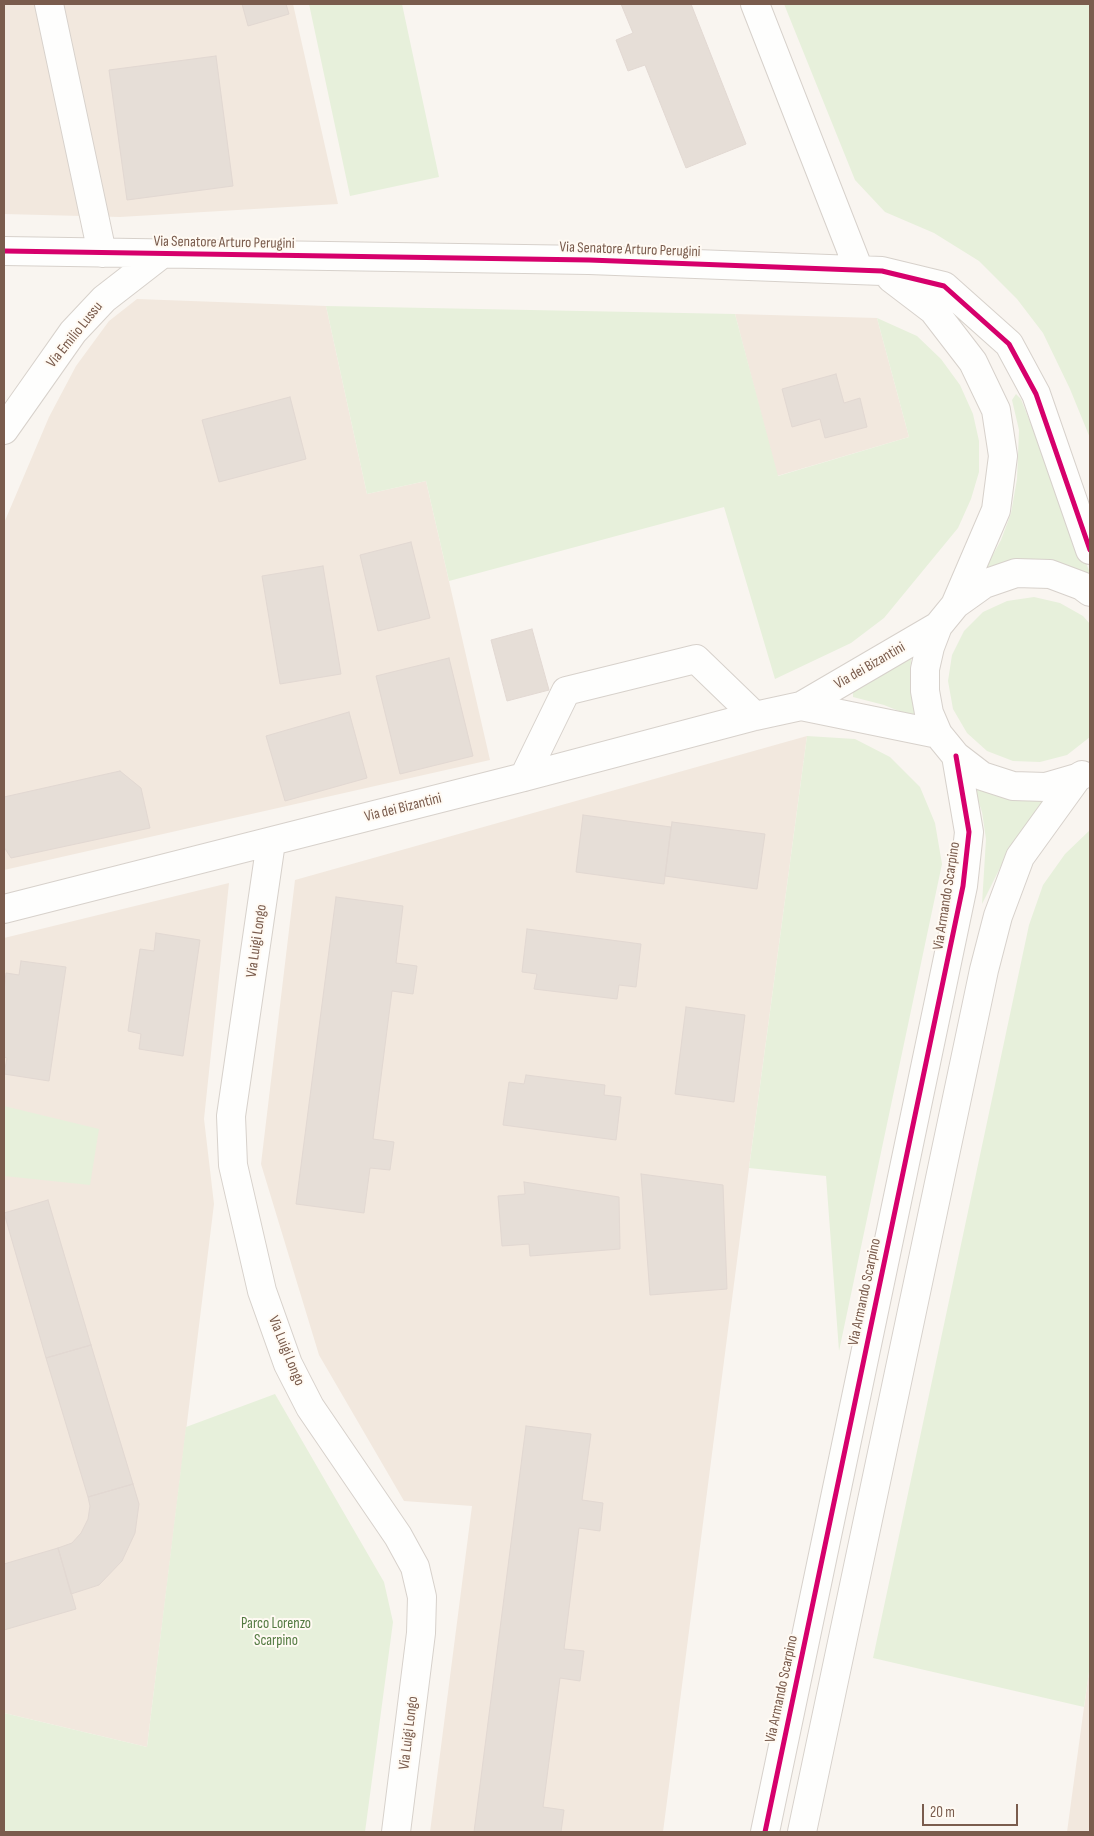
<!DOCTYPE html>
<style>
body{margin:0}
#map{position:relative;width:1094px;height:1836px;overflow:hidden;background:#f9f5f0;font-family:"Sofia Sans Condensed",sans-serif}
canvas{display:block}
.frame{position:absolute;inset:0;border:5px solid #7a5c4d;pointer-events:none}
.scale{position:absolute;left:922px;top:1804px;width:96px;height:22px;box-sizing:border-box;border:2px solid #7a5c4d;border-top:0;padding-left:6px;font-size:15px;line-height:18px;white-space:nowrap;color:#7a5c4d;-webkit-text-stroke:4px #fffaf3;paint-order:stroke}
</style>
<div id="map">
<canvas width="1094" height="1836"></canvas>
<div class="frame"></div>
<div class="scale">20 m</div>
</div>
<script>
const ctx = document.querySelector('canvas').getContext('2d');
ctx.lineJoin = 'round';
function fillPath(path, color) { ctx.fillStyle = color; ctx.fill(path, 'evenodd'); }
const toPath = rows => new Path2D(rows.map(r => 'M' + r).join(''));
function stroke(path, color, width, dash) { ctx.strokeStyle = color; ctx.lineWidth = width; ctx.lineCap = dash ? 'butt' : 'round'; ctx.setLineDash(dash || []); ctx.stroke(path); }
function drawText(font, color, halo, rows, align = 'center') {
  ctx.font = font + ' "Sofia Sans Condensed",sans-serif'; ctx.lineWidth = 4; ctx.setLineDash([]); ctx.textBaseline = 'middle'; ctx.strokeStyle = halo; ctx.fillStyle = color; for (const [text, x, y, turn = 0] of rows) {
    ctx.save(); ctx.translate(x, y); ctx.rotate((+turn || 0) * Math.PI / 180); ctx.textAlign = isNaN(turn) ? turn : align; if (halo) ctx.strokeText(text, 0, 0); ctx.fillText(text, 0, 0); ctx.restore();
  }
}
const residential = toPath([
 [4,4,293,4,338,204,120,217,4,214],
 [137,299,326,306,367,494,426,481,490,760,4,870,4,523,49,417,76,366,109,321],
 [735,314,877,318,909,437,777,476],
 [807,736,749,1168,663,1832,430,1832,472,1506,404,1501,319,1355,261,1164,295,880],
 [229,883,204,1119,214,1204,147,1747,4,1713,4,938],
 [1090,1665,1090,1832,1067,1832,1084,1707]
]);
const green = toPath([
 [309,4,402,4,439,177,350,196],
 [784,4,1090,4,1090,438,1070,389,1043,333,1017,299,979,261,934,233,885,212,855,180],
 [326,306,735,314,778,476,909,437,877,318,917,336,941,359,960,385,973,414,979,441,979,472,971,499,958,528,884,618,851,643,775,679,724,507,449,581,426,481,367,494],
 [1016,394,1021,399,1090,573,1085,574,1069,566,1047,562,984,571,1001,540,1011,513,1017,479,1019,430,1012,400],
 [1034,597,1060,603,1083,616,1090,624,1090,737,1067,755,1040,762,1013,761,987,751,967,733,953,709,948,681,952,655,964,631,983,612,1007,601],
 [912,653,910,671,911,690,916,713,914,717,884,705,853,697,853,692],
 [807,736,855,739,890,757,920,787,935,823,942,864,839,1351,826,1176,749,1168],
 [977,785,1043,799,1043,804,1008,852,982,904,986,839,982,812,974,789],
 [1090,830,1090,1665,1084,1707,873,1658,1029,925,1043,885,1065,854],
 [4,1106,99,1129,90,1185,4,1176],
 [275,1394,384,1582,393,1622,365,1832,4,1832,4,1713,147,1747,186,1427]
]);
const building = toPath([
 [242,4,286,4,289,14,248,26,242,4],
 [621,4,691,4,746,144,686,168,645,65,628,71,616,40,633,33,621,4],
 [216,56,233,186,127,200,109,70,216,56],
 [836,374,844,403,860,398,867,427,825,438,820,419,792,427,782,389,836,374],
 [290,397,306,459,219,482,202,420,290,397],
 [411,542,430,618,378,631,360,555,411,542],
 [323,566,341,674,280,684,262,576,323,566],
 [532,629,549,690,507,701,491,640,532,629],
 [449,658,473,756,400,774,376,676,449,658],
 [349,712,367,778,285,801,266,736,349,712],
 [120,771,141,788,150,828,11,858,4,847,4,797,120,771],
 [583,815,671,827,664,884,576,872,583,815],
 [672,822,765,834,757,889,665,876,672,822],
 [336,897,403,906,396,963,417,966,413,994,392,991,373,1139,394,1142,390,1170,370,1168,364,1213,296,1204,336,897],
 [527,929,641,944,636,987,619,985,617,999,534,989,537,974,522,972,527,929],
 [156,933,200,940,183,1056,139,1049,141,1034,128,1031,140,949,154,951,156,933],
 [21,961,66,967,49,1081,4,1074,7,1058,4,1057,4,990,6,973,19,975,21,961],
 [686,1007,745,1015,734,1102,675,1094,686,1007],
 [526,1075,605,1085,604,1095,621,1097,616,1140,503,1125,509,1082,524,1084,526,1075],
 [641,1174,723,1185,727,1289,650,1295,641,1174],
 [524,1182,619,1197,620,1249,530,1256,529,1244,502,1246,498,1196,525,1194,524,1182],
 [48,1200,91,1345,46,1358,4,1213,48,1200],
 [91,1345,133,1484,88,1497,46,1358,91,1345],
 [526,1426,591,1434,582,1500,603,1503,600,1531,579,1528,564,1649,584,1651,580,1681,560,1678,543,1807,564,1810,561,1832,474,1832,526,1426],
 [133,1484,139,1504,135,1533,122,1561,99,1585,71,1594,58,1548,72,1543,81,1533,88,1519,90,1506,88,1497,133,1484],
 [58,1548,76,1609,4,1630,4,1564,58,1548]
]);
const minor = toPath([
 [49,4,102,253],
 [755,4,859,270],
 [4,251,589,260,882,271,944,286,1009,344,1036,394,1090,550],
 [891,278,933,310,973,362,996,410,1003,456,996,510,956,603],
 [4,430,73,332,104,299,162,254],
 [801,706,938,734],
 [1082,775,1077,778,1046,787,1013,786,982,776,956,756,938,734,929,713,925,691,925,669,930,647,938,626,956,604,984,584,1016,573,1050,574,1082,586,1090,592],
 [524,777,566,691,696,659,755,716],
 [271,842,231,1116,233,1165,262,1291,288,1364,310,1407,398,1536,415,1567,422,1597,421,1633,396,1832],
 [4,909,524,777,755,716,801,706,938,626],
 [765,1832,963,886,969,832,956,756],
 [802,1832,984,970,998,916,1020,857,1077,778]
]);
const cycleway = toPath([
 [4,251,589,260,882,271,944,286,1009,344,1036,394,1090,550],
 [765,1832,963,886,969,832,956,756]
]);
const streetNames = [
 ["Via Senatore Arturo Perugini",224,243,1],
 ["Via Senatore Arturo Perugini",630,250,2],
 ["Via Emilio Lussu",75,335,-51],
 ["Via dei Bizantini",870,666,-30],
 ["Via dei Bizantini",403,808,-14],
 ["Via Armando Scarpino",947,896,-81],
 ["Via Luigi Longo",257,941,-82],
 ["Via Armando Scarpino",865,1292,-78],
 ["Via Luigi Longo",286,1351,68],
 ["Via Armando Scarpino",782,1689,-78],
 ["Via Luigi Longo",409,1733,-83]
];
const parkNames = [
 ["Parco Lorenzo",276,1624],
 ["Scarpino",276,1641]
];
fillPath(residential, '#f2e8de');
fillPath(green, '#e7f0db');
fillPath(building, '#e6ded7');
stroke(building, '#e2d8d2', 1);
stroke(minor, '#d7d1cb', 30);
stroke(minor, '#fefefd', 28);
stroke(cycleway, '#d6006c', 5);
drawText('15px', '#7a5c4d', '#fffaf3', streetNames);
drawText('15px', '#537a41', '#fffaf3', parkNames);
</script>
